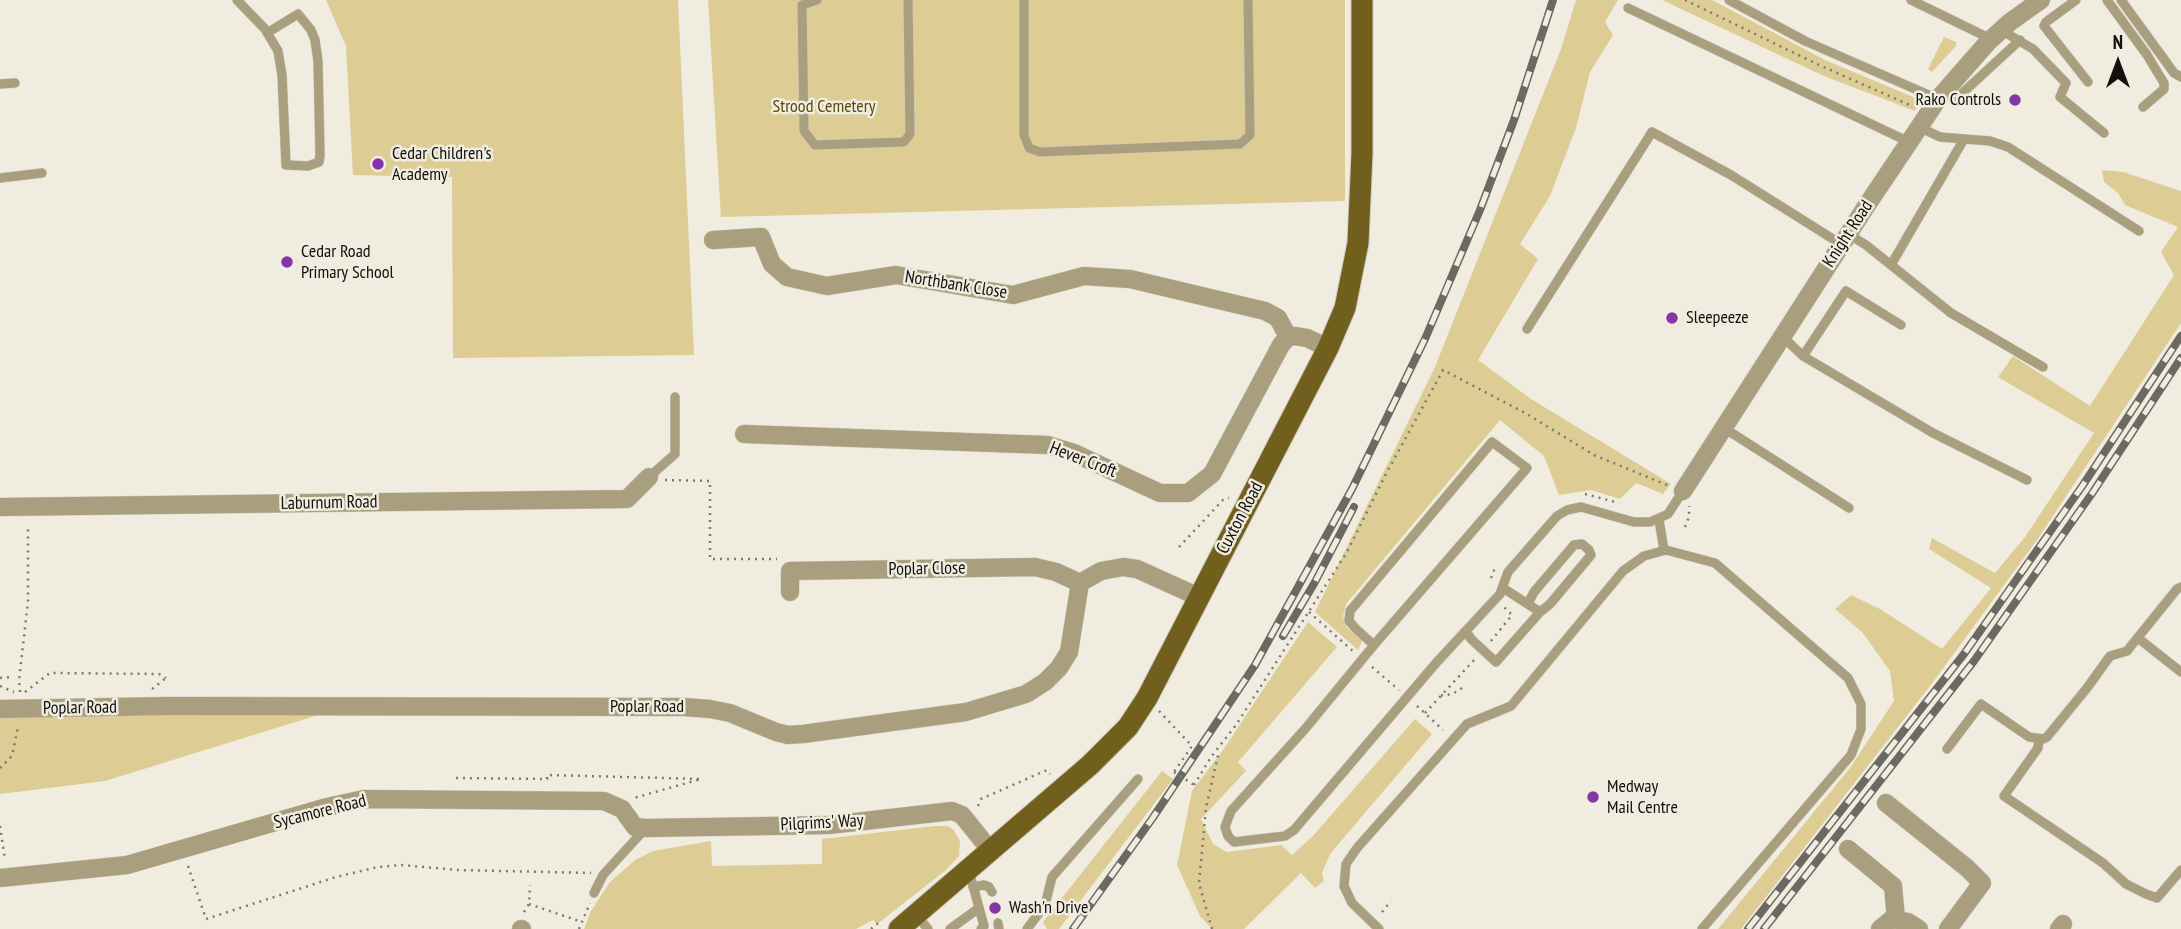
<!DOCTYPE html>
<style>
body{margin:0}
#map{position:relative;width:2181px;height:929px;overflow:hidden;background:#f0ecdf;font-family:"PT Sans Narrow",sans-serif}
canvas{display:block}
.north{position:absolute;left:2083px;top:28px;width:70px;height:70px;-webkit-text-stroke:5px #f0ecdf;paint-order:stroke;rotate:0deg;font-size:19px;font-weight:700;line-height:28px;text-align:center;color:#11100c}
.north::after{content:'';display:block;margin:auto;width:24px;height:32px;background:#11100c;clip-path:polygon(50% 0,100% 100%,50% 72%,0 100%)}
</style>
<div id="map">
<canvas width="2181" height="929"></canvas>
<div class="north">N</div>
</div>
<script>
const ctx = document.querySelector('canvas').getContext('2d');
ctx.lineJoin = 'round';
function fillPath(path, color) { ctx.fillStyle = color; ctx.fill(path, 'evenodd'); }
const toPath = rows => new Path2D(rows.map(r => 'M' + r).join(''));
function stroke(path, color, width, dash) { ctx.strokeStyle = color; ctx.lineWidth = width; ctx.lineCap = dash ? 'butt' : 'round'; ctx.setLineDash(dash || []); ctx.stroke(path); }
function drawText(font, color, halo, rows, align = 'center') {
  ctx.font = font + ' "PT Sans Narrow",sans-serif'; ctx.lineWidth = 5; ctx.setLineDash([]); ctx.textBaseline = 'middle'; ctx.strokeStyle = halo; ctx.fillStyle = color; for (const [text, x, y, turn = 0] of rows) {
    ctx.save(); ctx.translate(x, y); ctx.rotate((+turn || 0) * Math.PI / 180); ctx.textAlign = isNaN(turn) ? turn : align; if (halo) ctx.strokeText(text, 0, 0); ctx.fillText(text, 0, 0); ctx.restore();
  }
}
const green = toPath([
 [326,0,678,0,694,355,453,358,452,177,353,175,346,46],
 [708,0,1345,0,1345,201,721,217],
 [1576,0,1618,0,1605,22,1613,35,1590,72,1576,128,1550,196,1520,244,1538,259,1478,360,1531,399,1671,484,1663,494,1636,483,1620,499,1591,490,1559,495,1544,456,1500,420,1346,604,1343,616,1346,627,1362,641,1358,650,1315,612,1435,367,1561,49],
 [1662,0,1712,0,1825,60,1920,100,1915,111,1824,76],
 [1944,37,1956,42,1956,46,1932,72,1928,69],
 [2102,170,2123,172,2181,191,2181,323,2037,540,1933,682,1741,929,1718,929,1850,768,1894,701,1890,671,1862,632,1835,609,1851,595,1880,609,1942,649,1991,588,1929,549,1932,538,1995,573,2025,537,2094,433,1998,377,2013,356,2090,406,2174,275,2161,252,2178,227,2125,205,2118,193,2104,182],
 [1308,622,1337,647,1238,762,1246,771,1201,819,1213,844,1227,852,1281,845,1292,855,1312,837,1415,719,1432,734,1330,854,1322,873,1324,881,1315,888,1301,873,1244,929,1212,929,1200,916,1177,865,1192,791,1223,750],
 [181,713,318,715,105,781,0,794,0,718],
 [1162,771,1173,779,1059,929,1047,929,1043,922],
 [935,826,947,826,953,829,960,841,959,856,946,870,877,924,873,920,856,929,584,929,591,911,610,882,635,860,653,851,711,841,712,866,822,864,822,839]
]);
const path = toPath([
 [1685,0,1819,65,1912,106],
 [665,480,710,481,710,559,777,559],
 [1585,494,1619,503],
 [1685,527,1689,517,1689,506],
 [1179,547,1223,500,1229,498],
 [1491,578,1496,565],
 [1309,612,1354,652],
 [1491,641,1512,615,1504,607],
 [1372,667,1399,690],
 [0,678,13,677],
 [0,686,14,692],
 [152,689,166,678],
 [20,692,19,680,28,602,28,525],
 [25,692,50,673,159,674,166,678],
 [1441,695,1444,696,1454,693,1462,688],
 [1417,706,1443,730],
 [1159,711,1192,746,1174,772],
 [1425,713,1475,659],
 [0,768,12,756,18,727],
 [456,778,547,779,547,775,701,779,634,798],
 [1194,785,1211,757,1236,725,1347,552,1387,472,1443,370,1527,414,1594,455,1667,485],
 [978,806,981,799,1047,770,1050,774],
 [0,826,5,860],
 [188,866,206,919,336,877,378,867,401,865,458,870,591,873],
 [529,904,582,922],
 [524,912,529,904,530,885],
 [1382,912,1391,901],
 [579,929,590,903],
 [871,929,882,920],
 [1212,929,1199,883,1206,808,1219,751]
]);
const lane = toPath([
 [237,0,265,29,278,51,282,75,286,165,308,166,319,162,320,155,318,61,315,40,311,30,298,14,267,33],
 [817,0,802,5,804,131,815,145,904,142,910,134,908,0],
 [1024,0,1024,135,1029,148,1040,152,1240,144,1250,135,1248,0],
 [1729,0,1805,41,1938,99],
 [1911,0,1991,39],
 [2076,0,2046,22,2044,26,2088,82],
 [2107,0,2147,55,2164,83,2164,89,2143,107],
 [2121,0,2174,73,2181,77],
 [1628,8,1909,142],
 [2001,30,2033,49,2066,83,2060,97,2104,133],
 [0,84,15,83],
 [1942,95,1957,98,2020,40],
 [1919,127,1940,137,1990,141,2008,147,2139,231],
 [0,178,42,173],
 [1848,234,1866,245,1951,313,2043,367],
 [1891,265,1964,139],
 [1527,329,1652,132,1731,175,1841,244],
 [1782,336,1803,356,1933,433,2027,480],
 [1803,356,1846,291,1901,325],
 [1724,428,1849,508],
 [649,477,675,454,675,397],
 [1659,520,1664,550],
 [1528,603,1534,592,1574,545,1582,544,1589,550,1591,555,1550,604,1540,612],
 [1466,631,1471,639,1496,662,1540,612,1503,588],
 [2138,638,2181,672],
 [1374,645,1357,630,1349,621,1350,611,1492,442,1527,468,1374,645,1305,729,1231,811,1225,827,1228,836,1234,842,1285,836,1294,830,1436,663,1500,594,1508,572,1557,516,1567,510,1581,507,1634,522,1650,522,1668,514,1683,491],
 [2039,739,2038,748,2004,796,2103,863,2126,884,2146,894,2157,898,2181,870],
 [1947,749,1981,704,2029,737,2043,739,2047,737,2087,688,2110,656,2127,651,2177,589,2181,587],
 [969,871,984,926,981,929],
 [973,887,984,885,989,887,992,892],
 [594,893,603,875,645,829],
 [916,915,928,929],
 [998,923,999,929],
 [950,929,979,908],
 [1027,929,1045,905,1052,877,1138,779],
 [1379,929,1352,903,1344,886,1346,864,1357,848,1467,724,1511,706,1623,571,1644,556,1666,550,1715,563,1848,678,1861,704,1861,729,1851,755,1702,929]
]);
const street = toPath([
 [713,240,761,237,772,264,787,277,827,286,896,275,1013,295,1084,276,1130,279,1265,311,1278,318,1288,337],
 [744,434,1048,445,1074,453,1160,493,1188,493,1212,474,1281,345,1288,337,1295,336,1307,338,1328,348],
 [1683,491,1867,205,1938,99,1988,42,2010,22,2041,0],
 [0,507,627,499,649,477],
 [790,592,790,571,1035,567,1056,572,1080,583],
 [0,709,170,706,684,707,710,709,730,713,776,732,788,735,803,734,966,712,1026,694,1045,682,1059,668,1069,652,1080,583,1101,571,1123,567,1137,569,1199,597],
 [1886,803,1967,868,1982,883,1948,929],
 [1848,849,1893,886,1896,919],
 [0,878,127,865,327,807,364,799,604,801,622,809,635,827,646,828,829,825,952,811,962,815,990,850],
 [521,929,522,929],
 [1880,929,1892,919,1908,922,1919,929],
 [2059,929,2063,924]
]);
const primary = toPath([
 [899,929,1090,765,1128,727,1147,698,1328,348,1345,308,1358,243,1362,153,1362,0]
]);
const rail = toPath([
 [1283,636,1315,582,1354,507],
 [1073,929,1152,819,1255,665,1352,489,1425,339,1480,210,1514,120,1553,0],
 [1748,929,1964,654,2083,485,2181,336],
 [1764,929,1974,661,2093,492,2181,358]
]);
const pathBridge = toPath([
 [1174,772,1194,785]
]);
const markers = [
 [2015,100,7,"#8536a6"],
 [378,164,7,"#8536a6"],
 [287,262,7,"#8536a6"],
 [1672,318,7,"#8536a6"],
 [1593,797,7,"#8536a6"],
 [995,908,7,"#8536a6"]
];
const poiNames = [
 ["Rako Controls",2001,100,"right"],
 ["Cedar Children's",392,154],
 ["Academy",392,175],
 ["Cedar Road",301,252],
 ["Primary School",301,273],
 ["Sleepeeze",1686,318],
 ["Medway",1607,787],
 ["Mail Centre",1607,808],
 ["Wash'n Drive",1009,908]
];
const parkNames = [
 ["Strood Cemetery",824,107]
];
const streetNames = [
 ["Knight Road",1848,234,-57],
 ["Northbank Close",956,285,9],
 ["Hever Croft",1083,460,21],
 ["Laburnum Road",329,503,-1],
 ["Cuxton Road",1240,518,-62],
 ["Poplar Close",927,569,-1],
 ["Poplar Road",647,707],
 ["Poplar Road",80,708,-1],
 ["Sycamore Road",320,812,-14],
 ["Pilgrims' Way",822,823,-3]
];
fillPath(green, '#ddcc94');
stroke(lane, '#ccc9bd', 10);
stroke(street, '#ccc9bd', 19);
stroke(primary, '#ccc9bd', 23);
stroke(path, '#7c7a71', 2.5, [2, 5]);
stroke(lane, '#a99f7f', 9);
stroke(street, '#a99f7f', 18);
stroke(primary, '#715f1d', 21);
stroke(rail, '#6b6961', 8);
stroke(rail, '#f0ecdf', 5, [16]);
stroke(pathBridge, '#7c7a71', 2.5, [2, 5]);
for (const [x, y, r, color] of markers) { const dot = new Path2D(); dot.arc(x, y, r, 0, 2 * Math.PI); ctx.fillStyle = color; ctx.fill(dot); stroke(dot, '#f0ecdf', 2.5); }
drawText('18px', '#11100c', '#f0ecdf', poiNames, 'left');
drawText('18px', '#5a4a0c', '#f0ecdf', parkNames);
drawText('18px', '#11100c', '#f0ecdf', streetNames);
</script>
